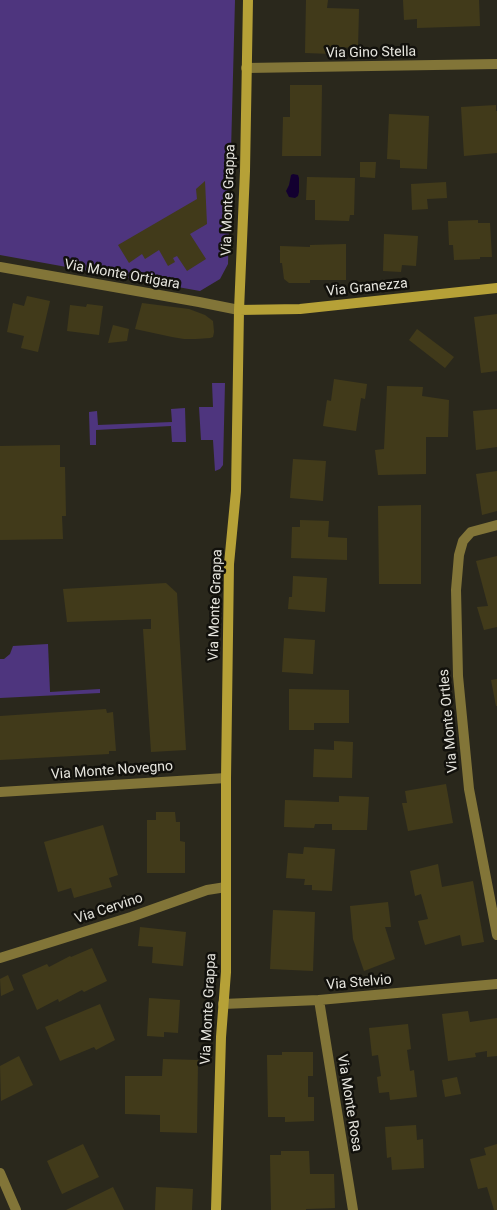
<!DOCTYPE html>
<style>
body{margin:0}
canvas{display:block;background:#2a281c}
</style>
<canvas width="497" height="1210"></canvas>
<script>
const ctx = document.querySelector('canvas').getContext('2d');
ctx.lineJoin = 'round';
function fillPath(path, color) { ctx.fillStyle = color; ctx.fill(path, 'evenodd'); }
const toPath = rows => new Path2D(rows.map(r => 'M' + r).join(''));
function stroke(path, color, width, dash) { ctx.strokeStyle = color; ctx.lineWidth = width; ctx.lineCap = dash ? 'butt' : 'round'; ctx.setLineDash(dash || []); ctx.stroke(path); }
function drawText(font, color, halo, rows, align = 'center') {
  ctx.font = font + ' Roboto,sans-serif'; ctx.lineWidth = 5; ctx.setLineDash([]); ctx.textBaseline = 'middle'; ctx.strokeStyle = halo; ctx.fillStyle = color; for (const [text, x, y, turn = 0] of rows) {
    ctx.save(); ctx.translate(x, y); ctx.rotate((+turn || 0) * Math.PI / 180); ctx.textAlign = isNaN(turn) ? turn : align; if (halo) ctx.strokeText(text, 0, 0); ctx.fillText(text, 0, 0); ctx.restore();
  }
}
const green = toPath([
 [0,0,235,0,228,264,220,279,200,291,0,255],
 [212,383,225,383,223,465,220,469,215,471,213,440,201,440,199,407,213,407],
 [185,408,186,442,172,442,171,426,96,430,96,445,90,445,89,412,97,411,98,425,172,422,171,409],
 [48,644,50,692,100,689,100,693,0,698,0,659,4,659,10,654,13,646]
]);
const water = toPath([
 [293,174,298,175,299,178,299,192,298,196,295,198,289,197,286,191,289,185,291,175]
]);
const building = toPath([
 [306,0,328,0,327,8,359,9,358,48,332,47,332,54,305,53],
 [403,0,479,0,480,26,417,28,417,19,404,20],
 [290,85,322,85,321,156,282,156,283,117,290,117],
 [496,105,496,111,497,111,497,153,464,156,461,107],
 [389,114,429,116,427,169,400,168,400,160,387,159],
 [360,162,376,162,375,178,360,177],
 [307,177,355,178,354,215,350,215,349,221,315,220,315,200,306,200],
 [205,181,207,224,190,234,206,259,187,271,177,256,173,258,175,262,168,266,159,250,145,259,142,254,129,263,118,245,197,199,196,189],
 [446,182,447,198,427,199,428,209,412,210,411,184],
 [478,220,478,223,490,223,492,257,480,257,480,259,454,260,453,245,449,245,448,221],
 [384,234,418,236,416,266,402,265,401,272,383,271],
 [346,244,346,280,310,280,310,283,289,283,284,279,282,263,280,263,280,246,310,247,310,245],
 [27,296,50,301,38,352,21,348,24,336,7,332,13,303,24,306],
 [142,303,189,309,205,315,213,321,214,332,213,337,210,338,196,339,184,339,172,337,135,329],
 [87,304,103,306,99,335,67,331,70,305,86,307],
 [497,314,497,371,481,373,474,317],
 [113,325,129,329,127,341,108,343],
 [417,329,454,357,445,368,409,340],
 [334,379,367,384,365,399,361,398,356,431,323,426,327,400,331,401],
 [387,386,423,387,422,396,449,400,448,437,426,437,426,474,378,475,375,450,384,449],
 [497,409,497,447,476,450,473,411],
 [60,445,60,467,65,467,66,516,62,516,63,539,0,540,0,446],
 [293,459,326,461,323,501,290,498],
 [497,471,497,511,482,515,476,474],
 [421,505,421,584,379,584,378,506],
 [300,520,329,521,328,537,347,538,347,560,291,558,292,527,300,527],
 [497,556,497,627,484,630,477,607,488,606,476,561],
 [293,576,327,578,325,612,288,609,289,597,292,597],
 [166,583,177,593,186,750,151,752,143,629,151,629,151,619,67,622,63,589],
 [284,638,315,640,313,674,282,672],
 [497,679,497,706,496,706,491,680],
 [289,689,349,690,349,723,314,723,314,730,289,730],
 [106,709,107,713,113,712,116,751,109,751,109,754,0,760,0,716],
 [334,741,353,742,352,778,313,777,314,749,334,750],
 [446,784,453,823,408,831,402,803,407,803,405,791],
 [339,796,369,797,367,830,332,830,332,824,315,824,314,828,284,827,285,800,339,802],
 [156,812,175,812,176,822,180,822,180,841,185,842,185,873,147,873,147,820,156,820],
 [103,825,118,875,109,878,112,887,74,898,71,888,58,892,44,842],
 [304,847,335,849,332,891,312,890,312,885,304,885,305,879,286,878,288,853,303,854],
 [438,864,442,887,473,881,484,942,462,946,460,935,425,945,418,921,428,919,421,894,415,896,410,871],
 [388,902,391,927,385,927,395,959,364,971,353,939,350,906],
 [273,910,315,912,313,971,270,969],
 [140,927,186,932,183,966,152,963,153,947,138,946],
 [92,948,107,981,84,992,82,990,59,1002,58,999,37,1010,22,975,47,964,49,967,70,956,71,957],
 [8,975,14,990,1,996,0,979],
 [149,998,180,1000,178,1033,164,1032,164,1037,147,1036],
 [100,1004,115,1040,96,1050,94,1047,60,1061,45,1027],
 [468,1011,470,1022,497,1018,497,1056,487,1057,487,1051,475,1053,476,1057,448,1061,442,1014],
 [408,1024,411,1049,407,1050,410,1071,414,1070,417,1097,390,1100,389,1092,379,1093,377,1077,381,1076,378,1055,372,1056,369,1028],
 [282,1052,313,1052,313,1076,308,1076,308,1097,314,1097,314,1121,285,1122,285,1117,268,1117,267,1055,282,1055],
 [19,1056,33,1085,1,1101,0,1066],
 [163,1059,198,1060,197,1133,160,1132,160,1115,125,1114,125,1076,162,1076],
 [457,1077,461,1094,445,1097,442,1080],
 [416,1125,417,1140,423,1139,424,1168,392,1170,391,1157,387,1158,385,1127],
 [83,1144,99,1177,62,1194,47,1161],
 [497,1144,497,1210,494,1210,487,1187,478,1189,470,1159,486,1155,484,1148],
 [281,1151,309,1151,310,1174,334,1174,335,1208,306,1209,306,1210,271,1210,270,1155,281,1155],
 [113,1187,124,1210,66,1210],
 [156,1187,193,1189,192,1210,155,1210]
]);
const street = toPath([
 [246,68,497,64],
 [0,267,199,302,239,310],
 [497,525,471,532,463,541,459,555,456,590,458,676,469,789,497,935],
 [0,792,226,778],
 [0,958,131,917,207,890,226,887],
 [319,1000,353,1210],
 [223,1004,319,1000,497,984],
 [0,1173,16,1210]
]);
const secondary = toPath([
 [239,310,300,309,497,288],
 [216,1210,221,1037,226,972,226,778,229,564,236,491,239,310,245,171,248,0]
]);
const streetNames = [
 ["Via Gino Stella",371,53,-1],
 ["Via Monte Grappa",229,200,-88],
 ["Via Monte Ortigara",122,275,10],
 ["Via Granezza",367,288,-6],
 ["Via Monte Grappa",216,605,-88],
 ["Via Monte Ortles",449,721,-95],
 ["Via Monte Novegno",112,771,-4],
 ["Via Cervino",109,909,-18],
 ["Via Stelvio",359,983,-5],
 ["Via Monte Grappa",209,1009,-87],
 ["Via Monte Rosa",349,1103,81]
];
fillPath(green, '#4e357e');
fillPath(water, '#130030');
fillPath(building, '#413a1a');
stroke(street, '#827538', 10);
stroke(secondary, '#b6a137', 10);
drawText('14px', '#e6e5de', '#12110c', streetNames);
</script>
